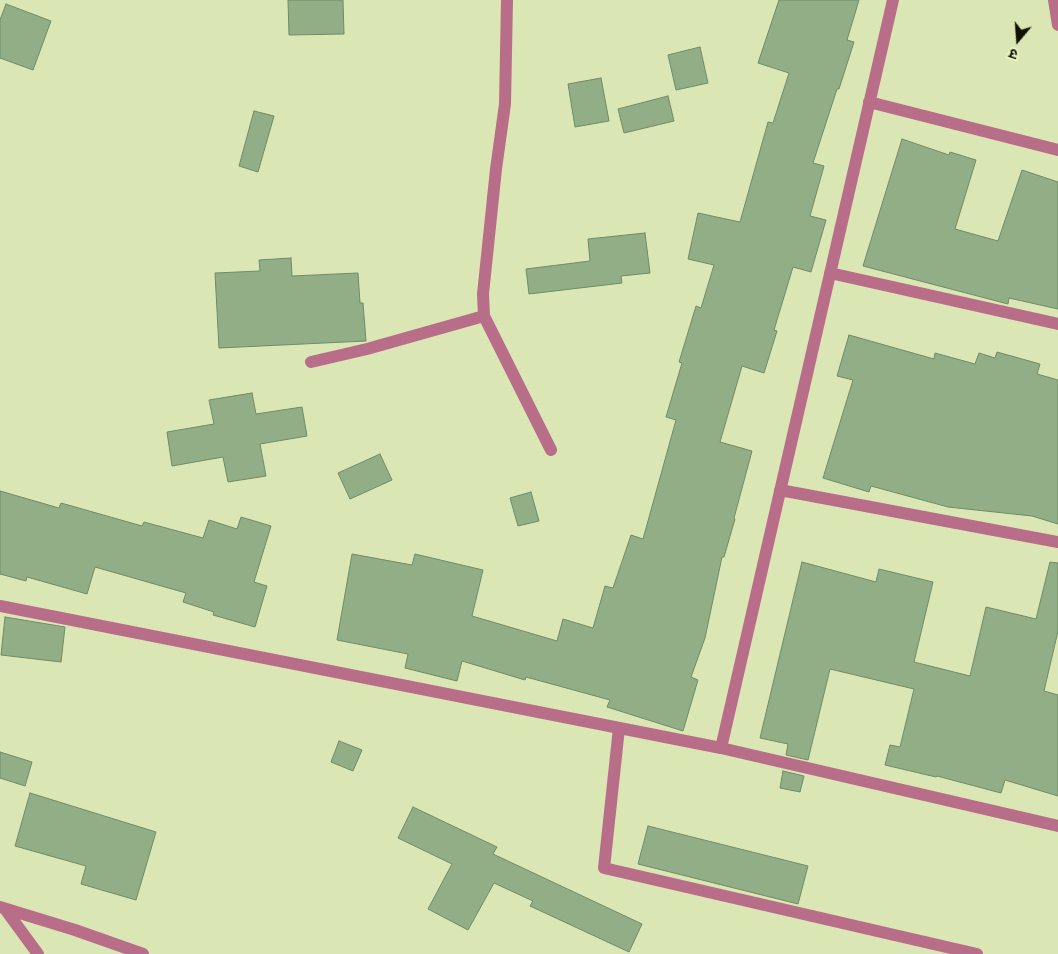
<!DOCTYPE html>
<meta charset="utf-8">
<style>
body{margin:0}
#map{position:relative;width:1058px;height:954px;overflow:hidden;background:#dbe6b5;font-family:"DM Sans","Noto Sans Devanagari",sans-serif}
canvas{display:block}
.north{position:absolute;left:993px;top:15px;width:50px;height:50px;-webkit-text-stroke:4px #e9f3c2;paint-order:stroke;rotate:198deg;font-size:14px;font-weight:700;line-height:20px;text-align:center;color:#0f1203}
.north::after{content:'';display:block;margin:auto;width:18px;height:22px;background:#0f1203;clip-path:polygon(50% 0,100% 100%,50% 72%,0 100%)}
</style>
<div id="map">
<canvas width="1058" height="954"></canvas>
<div class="north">उ</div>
</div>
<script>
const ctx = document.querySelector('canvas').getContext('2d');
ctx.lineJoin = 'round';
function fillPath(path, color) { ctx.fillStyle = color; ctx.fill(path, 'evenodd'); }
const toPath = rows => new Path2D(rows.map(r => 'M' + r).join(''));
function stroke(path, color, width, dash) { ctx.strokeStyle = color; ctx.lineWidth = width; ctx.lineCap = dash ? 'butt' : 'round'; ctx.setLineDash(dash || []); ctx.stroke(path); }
const building = toPath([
 [288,0,343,0,344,34,289,35,288,0],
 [779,0,859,0,847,40,854,42,839,89,837,89,813,163,824,166,810,216,826,220,811,272,793,267,774,330,777,331,764,373,742,366,720,442,752,451,734,518,735,519,724,557,722,557,705,638,691,677,698,680,683,731,607,707,610,700,526,677,525,680,462,661,457,681,405,668,408,654,337,640,352,554,412,565,415,554,483,570,472,616,557,641,563,619,593,628,605,586,613,588,631,535,643,539,676,420,666,417,682,363,679,362,696,306,701,308,714,265,688,259,698,213,740,222,768,122,773,123,789,73,758,63,779,0],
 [6,4,51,21,33,70,0,58,0,20,6,4],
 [700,47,708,83,676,90,668,55,700,47],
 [601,78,609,121,575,127,568,84,601,78],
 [668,96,674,121,624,133,618,109,668,96],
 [254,111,274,116,258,172,239,166,254,111],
 [902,139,949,155,950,152,976,160,955,229,998,241,1022,170,1058,182,1058,309,1009,298,1008,304,863,266,902,139],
 [645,233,650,273,621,276,622,283,529,294,526,269,590,261,588,239,645,233],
 [291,258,292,276,358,273,360,303,363,303,366,341,219,348,215,273,260,271,259,260,291,258],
 [849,335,934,359,935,353,975,364,979,353,995,358,997,352,1040,364,1037,374,1058,380,1058,524,1032,516,948,507,871,486,869,492,823,478,853,380,837,376,849,335],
 [252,393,256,414,302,407,307,436,260,444,266,476,228,482,223,457,172,466,167,432,214,424,209,400,252,393],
 [380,454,392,480,350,499,338,473,380,454],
 [0,491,59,508,61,503,142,526,144,522,203,538,209,520,237,529,241,517,271,526,254,582,267,586,255,627,213,615,214,612,183,602,186,593,95,567,87,594,27,577,26,581,0,574,0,491],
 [531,492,539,521,518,526,510,498,531,492],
 [802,562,876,582,879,569,933,582,914,662,970,676,986,607,1036,619,1050,562,1058,563,1058,631,1044,691,1058,695,1058,796,1005,780,1001,793,937,776,936,777,885,765,890,745,900,747,914,689,830,669,808,760,786,755,788,744,760,738,802,562],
 [5,617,65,627,61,662,1,655,5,617],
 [339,741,362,750,353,771,331,762,339,741],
 [0,752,32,762,25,786,0,778,0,752],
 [783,771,804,776,800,792,780,788,783,771],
 [30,793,156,832,136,900,81,884,86,866,15,846,30,793],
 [413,807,497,847,493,854,642,924,629,952,530,906,533,901,494,883,468,930,428,909,452,864,398,838,413,807],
 [648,826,808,866,798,904,638,864,648,826]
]);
const minor = toPath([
 [507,0,505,104,496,169,483,294,484,316,551,450],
 [1054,0,1058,25],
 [869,102,1058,150],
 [830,273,1058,324],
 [311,362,367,349,484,316],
 [780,490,1058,542],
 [0,606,721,748,893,0],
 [619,728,604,868,977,954],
 [721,748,1058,826],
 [0,907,75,930,143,954],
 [5,909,38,954]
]);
fillPath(building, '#91ae87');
stroke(building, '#6f8b65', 1);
stroke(minor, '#b86d88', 12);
</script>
